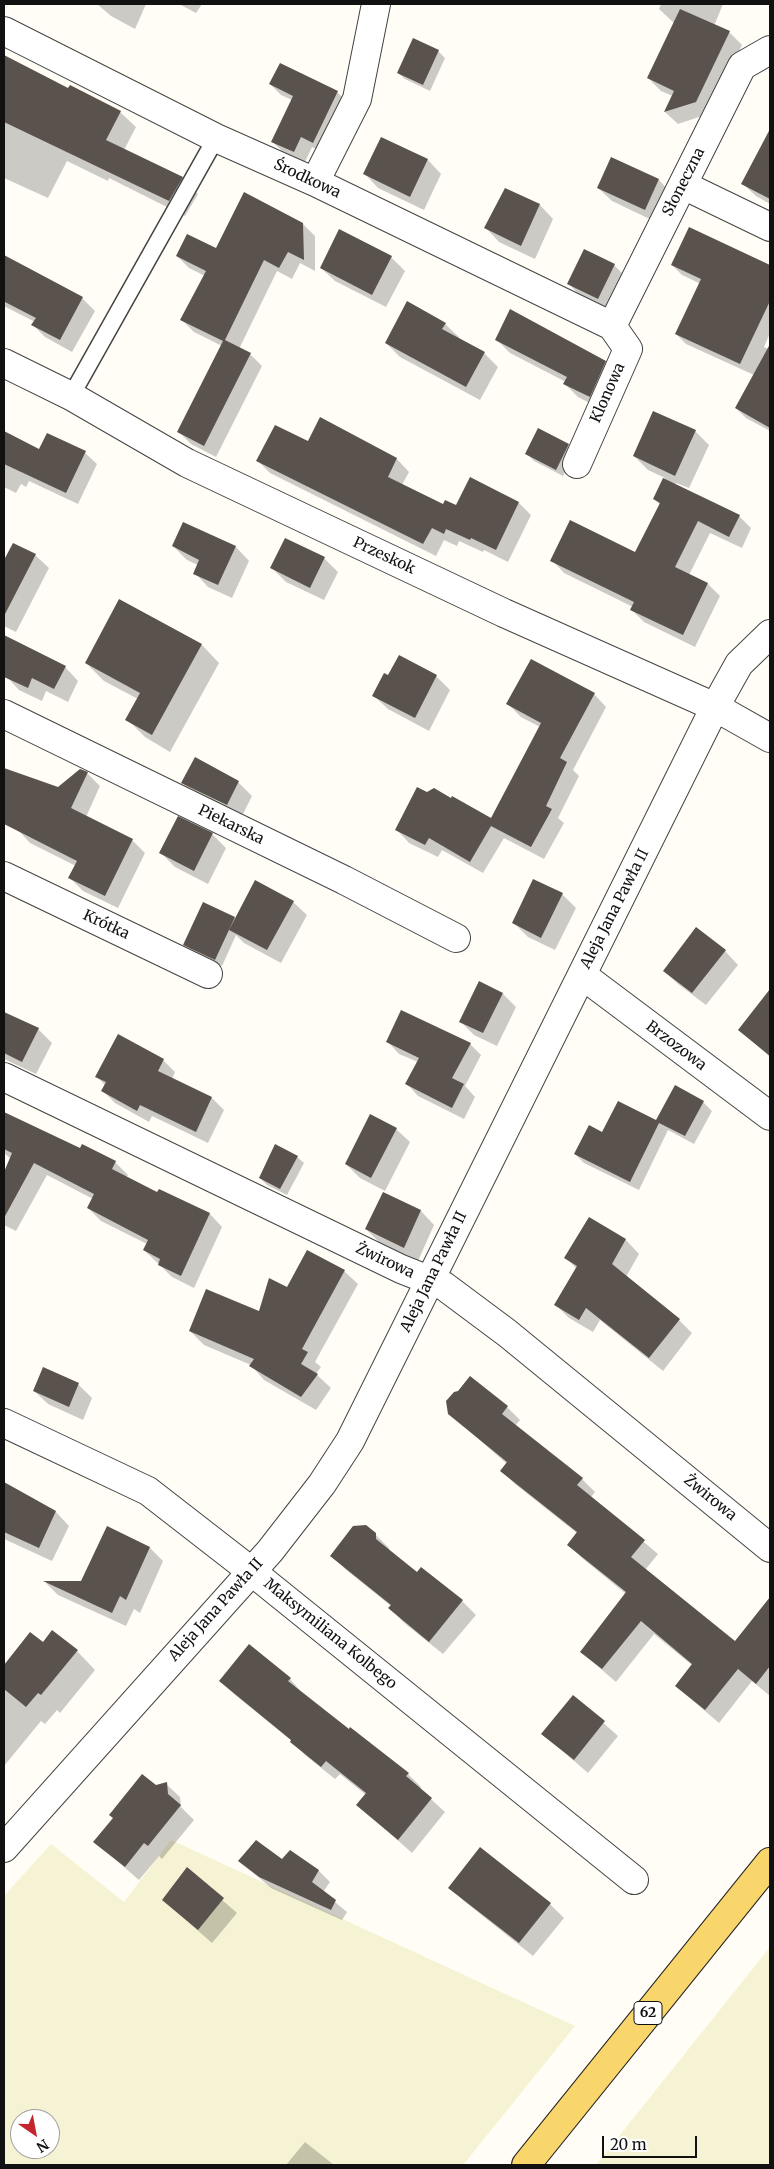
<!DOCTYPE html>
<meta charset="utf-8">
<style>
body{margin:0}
#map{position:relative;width:774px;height:2169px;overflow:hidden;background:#fffdf5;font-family:Merriweather,serif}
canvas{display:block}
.frame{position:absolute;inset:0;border:5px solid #111;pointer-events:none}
.north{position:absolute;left:10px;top:2109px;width:50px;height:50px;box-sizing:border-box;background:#fff;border:1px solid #a0a0a0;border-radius:50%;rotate:147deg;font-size:14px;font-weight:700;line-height:20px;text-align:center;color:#111}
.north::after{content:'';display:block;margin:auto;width:18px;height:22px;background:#c4262e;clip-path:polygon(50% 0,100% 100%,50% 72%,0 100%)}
.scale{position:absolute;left:602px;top:2136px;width:95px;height:22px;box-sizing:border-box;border:2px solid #111;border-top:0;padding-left:6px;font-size:15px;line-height:18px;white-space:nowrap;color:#111;-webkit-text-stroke:4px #fff;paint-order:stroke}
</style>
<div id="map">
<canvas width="774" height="2169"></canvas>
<div class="frame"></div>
<div class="north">N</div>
<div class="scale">20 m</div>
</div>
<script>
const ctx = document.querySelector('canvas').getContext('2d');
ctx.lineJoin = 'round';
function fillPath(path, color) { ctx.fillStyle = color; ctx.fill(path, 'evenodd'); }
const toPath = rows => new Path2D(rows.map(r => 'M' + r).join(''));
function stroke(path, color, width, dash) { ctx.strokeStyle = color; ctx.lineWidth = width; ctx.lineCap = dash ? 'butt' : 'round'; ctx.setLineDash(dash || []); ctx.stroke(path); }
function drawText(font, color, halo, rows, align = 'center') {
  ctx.font = font + ' Merriweather,serif'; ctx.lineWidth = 5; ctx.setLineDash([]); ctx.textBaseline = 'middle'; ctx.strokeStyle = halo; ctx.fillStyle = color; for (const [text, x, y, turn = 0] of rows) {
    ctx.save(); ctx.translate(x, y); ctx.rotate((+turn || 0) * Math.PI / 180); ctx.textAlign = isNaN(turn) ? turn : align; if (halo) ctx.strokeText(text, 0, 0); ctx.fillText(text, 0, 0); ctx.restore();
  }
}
const farmland = toPath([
 [171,1840,575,2026,463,2165,4,2165,4,1896,51,1844,124,1902],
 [20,2119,50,2119,50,2149,20,2149],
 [770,1947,770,2165,596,2165]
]);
const shadow = toPath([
 [97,4,146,4,135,29,111,16],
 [179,4,202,4,196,13],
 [661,4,723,4,714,26,729,32,742,45,708,114,678,124,665,112,673,96,661,91,648,78,674,23,659,9],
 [413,40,438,51,445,58,430,91,405,79,398,73],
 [4,56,68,90,120,112,136,127,124,150,182,178,198,194,185,216,109,178,108,181,67,161,48,198,4,178],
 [270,84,337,92,348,103,324,153,312,147,305,162,283,152,273,142,292,100,281,95],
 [770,130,770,204,756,196,743,184],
 [382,138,428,160,441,174,424,210,378,188,365,174],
 [611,159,659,180,672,194,658,223,612,201,598,188],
 [505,189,540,205,553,219,535,259,499,242,486,228],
 [303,224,315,236,315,271,300,263,292,279,277,271,239,349,250,354,262,366,216,457,191,444,179,432,222,346,194,332,182,320,205,276,189,268,177,256,217,250],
 [690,228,770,267,770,333,764,347,770,350,770,431,746,418,736,408,754,375,686,344,676,334,701,284,682,275,672,265],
 [4,256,82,298,95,311,72,352,45,337,33,325,35,322,4,306],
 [391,257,405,271,386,307,335,281,321,268],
 [614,265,628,279,612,312,582,298,569,284],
 [445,324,459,337,458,339,484,353,498,367,480,400,400,357,386,343],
 [496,339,605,362,619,376,603,410,578,397,565,384,566,382,510,353],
 [321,419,397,459,409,472,402,485,444,505,457,507,471,479,519,503,531,515,508,562,484,550,483,552,459,541,457,546,444,540,436,556,270,473,258,461,308,442],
 [695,431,709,445,689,488,676,483,675,485,739,516,751,528,742,548,710,533,689,575,708,584,720,596,695,647,644,622,632,610,633,607,564,573,552,560,636,554,660,505,654,498,665,478,648,470,634,456],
 [4,433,39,451,85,453,97,464,78,504,29,481,26,487,21,484,16,493,4,487],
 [568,445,575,452,563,476,534,461,527,454],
 [184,524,236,547,249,561,232,598,208,587,195,573,198,565,187,560,173,546],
 [13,544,35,555,49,568,16,632,4,626,4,563],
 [324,558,338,572,324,600,286,582,272,568],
 [120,601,202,645,219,663,170,752,145,737,127,719,138,699,104,681,86,663],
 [65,667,78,681,68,702,46,691,42,701,19,690,6,676],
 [436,676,450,690,429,731,388,709,374,696,389,677],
 [594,694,606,707,573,770,579,776,558,818,564,823,544,859,504,838,483,873,442,850,438,857,409,843,397,830,427,793,491,819,540,727,521,717,508,704],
 [4,770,58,789,87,773,100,786,86,817,132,840,145,853,118,908,83,891,70,878,76,866,30,843,18,830,30,809,4,796],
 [238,782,252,796,241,818,196,797,183,783],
 [212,834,226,848,208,884,175,867,161,853],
 [562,894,576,908,555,950,528,937,514,923],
 [293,902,307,915,281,963,244,943,236,935,222,966,191,951,184,944,234,918,236,919],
 [725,951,738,965,706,1005,678,984,664,971],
 [503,994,516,1007,497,1046,474,1035,460,1021],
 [763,1001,770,1007,770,1057,740,1030],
 [4,1019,38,1029,52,1043,36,1074,4,1059],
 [119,1036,163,1060,175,1072,172,1079,212,1098,224,1110,208,1143,152,1116,149,1122,115,1103,103,1091,106,1086,97,1077],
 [388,1042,470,1044,481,1055,465,1086,475,1097,464,1119,418,1096,407,1084,418,1062,399,1054],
 [703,1102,712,1111,694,1144,668,1130,639,1190,584,1163,575,1154,603,1133,656,1122],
 [10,1116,80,1150,115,1162,128,1175,126,1178,158,1194,210,1214,222,1227,194,1288,172,1277,144,1250,147,1244,101,1221,88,1208,93,1199,47,1175,16,1231,4,1225,4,1175,11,1159,4,1153,4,1129],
 [396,1129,410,1142,385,1191,360,1178,346,1164],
 [297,1157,304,1163,287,1195,267,1185,260,1178],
 [384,1193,421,1211,434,1225,418,1261,380,1243,366,1229],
 [589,1219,626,1240,639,1254,626,1277,679,1320,692,1333,663,1371,600,1320,593,1332,569,1318,556,1305,577,1269,566,1258],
 [344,1271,358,1284,315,1362,321,1367,316,1374,331,1388,316,1410,264,1380,251,1365,204,1345,190,1331,259,1312,287,1289],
 [78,1384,92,1398,83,1420,48,1404,34,1391],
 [507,1407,520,1420,515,1426,582,1479,595,1492,591,1497,658,1554,645,1570,735,1643,760,1612,770,1620,770,1696,752,1681,719,1723,676,1686,693,1666,654,1634,616,1682,581,1652,626,1594,582,1558,569,1545,578,1534,515,1484,502,1471,507,1464,449,1413],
 [4,1483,56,1512,69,1526,52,1561,4,1539],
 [107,1528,150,1548,163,1561,140,1613,134,1609,126,1626,58,1595,46,1583,82,1583],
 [375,1534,389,1548,389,1551,418,1574,422,1569,462,1601,476,1615,443,1654,403,1622,390,1608,391,1606,345,1569,332,1555],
 [43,1644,77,1651,95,1670,60,1713,57,1710,45,1724,41,1721,4,1766,4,1675,9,1668],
 [290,1679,303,1694,349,1731,408,1774,421,1787,420,1789,445,1812,412,1853,358,1805,366,1795,340,1774,335,1779,305,1755,292,1741,234,1694,220,1681],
 [573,1696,618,1736,588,1773,543,1734],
 [166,1784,180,1797,181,1807,194,1820,162,1859,159,1856,139,1880,95,1842,114,1818,155,1786],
 [480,1849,550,1904,564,1918,533,1956,464,1901,450,1887],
 [290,1852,319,1871,330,1882,323,1892,347,1912,342,1920,271,1888,240,1861,283,1861],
 [187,1869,237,1913,212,1943,163,1900],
 [305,2142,334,2165,286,2165]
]);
const building = toPath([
 [680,9,730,31,696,102,664,112,674,91,647,78],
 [413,38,439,50,423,85,397,73],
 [4,55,68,88,70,85,121,111,106,140,183,177,169,201,4,122],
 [280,63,338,91,313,143,301,137,294,152,271,142,293,96,269,84],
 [770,129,770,199,741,184],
 [381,137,428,159,410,197,363,174],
 [611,157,659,179,645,210,597,188],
 [505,188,540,204,521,246,484,228],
 [244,192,303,223,304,260,288,252,279,268,264,260,225,340,251,353,204,446,177,432,223,341,180,320,206,271,176,256,187,234,216,248],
 [689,227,770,265,770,301,740,364,675,334,701,279,671,265],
 [339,229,392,256,372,295,320,268],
 [584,249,615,264,598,299,567,284],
 [4,255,83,297,60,340,31,325,36,318,5,302],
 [407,301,446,323,442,329,485,352,466,387,385,343],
 [510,309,606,361,590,397,563,384,567,377,495,340],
 [770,344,770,428,735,408],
 [653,411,696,430,675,476,633,456],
 [320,417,397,458,388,477,443,504,445,500,456,505,470,477,519,502,496,550,471,538,470,540,446,529,444,534,432,528,423,544,256,461,275,425,308,441],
 [538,428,569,444,556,470,525,454],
 [4,431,39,449,47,433,86,451,66,493,4,464],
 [663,478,740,515,729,537,698,521,675,567,708,583,683,635,630,610,634,602,550,561,570,520,635,552,660,503,653,499],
 [183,522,236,546,218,585,193,574,199,560,172,546],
 [285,538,325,557,310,588,270,568],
 [13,543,36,554,4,616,4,560],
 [119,599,202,644,152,735,125,720,140,693,85,663],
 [4,635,66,666,54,689,32,678,28,688,4,677],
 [399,655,437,675,415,718,372,696,384,673,388,675],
 [531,659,595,693,560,758,567,762,546,806,552,809,531,847,491,826,470,862,429,838,425,845,395,830,417,787,427,792,434,788,451,798,452,796,491,818,541,723,506,704],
 [195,757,239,781,227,805,181,783],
 [4,768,58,787,80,769,88,772,71,808,133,839,105,896,68,878,77,861,4,824],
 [178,816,213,833,194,871,159,853],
 [533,879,563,893,541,938,512,923],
 [255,880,294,901,267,950,229,930],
 [203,902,235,917,215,960,183,945],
 [696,927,726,950,692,993,663,971],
 [479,981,503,993,483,1033,459,1022],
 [770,989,770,1056,738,1030],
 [401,1010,471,1043,452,1078,464,1084,452,1108,405,1084,419,1058,386,1042],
 [4,1012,39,1028,22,1062,4,1053],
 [118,1034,164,1059,158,1071,212,1097,196,1132,140,1105,137,1111,101,1091,106,1082,95,1077],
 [675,1085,704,1101,685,1136,659,1123,630,1182,574,1154,589,1125,602,1132,618,1101,656,1120],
 [4,1112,80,1148,82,1144,116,1161,112,1169,157,1192,159,1189,210,1213,181,1276,158,1265,160,1259,143,1250,148,1240,87,1208,94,1194,34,1163,4,1218,4,1172,12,1153,4,1149],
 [370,1114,397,1128,371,1178,345,1164],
 [275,1144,298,1156,280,1189,259,1178],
 [383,1192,421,1210,404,1248,365,1229],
 [589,1217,626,1239,612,1264,680,1319,649,1358,586,1308,579,1320,554,1305,577,1266,564,1258],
 [307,1250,345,1270,302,1349,308,1352,301,1364,318,1374,301,1397,249,1366,254,1359,189,1331,206,1289,259,1311,269,1278,287,1287],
 [43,1367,79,1383,69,1407,33,1391],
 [470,1376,508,1406,502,1414,583,1478,577,1485,645,1540,631,1557,735,1641,770,1597,770,1666,756,1684,738,1669,705,1710,675,1686,692,1664,641,1621,602,1669,580,1652,626,1592,567,1545,577,1532,500,1471,507,1462,448,1414,446,1401,454,1392,458,1391],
 [4,1482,56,1511,39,1548,4,1532],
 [366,1525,376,1533,376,1539,417,1572,421,1567,463,1600,429,1642,388,1608,391,1605,330,1556,353,1526],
 [107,1526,150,1547,126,1600,120,1596,112,1613,43,1581,81,1581],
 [52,1630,78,1650,41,1695,38,1693,26,1707,4,1689,4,1665,30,1632,43,1642],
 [249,1644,291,1678,288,1681,349,1729,350,1727,409,1773,406,1776,432,1798,398,1840,356,1805,366,1793,326,1761,321,1767,290,1742,291,1740,219,1681],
 [573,1695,605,1721,574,1760,541,1734],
 [142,1774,156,1785,167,1782,168,1794,181,1805,148,1846,144,1843,125,1867,93,1842,113,1818,109,1815],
 [256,1840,282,1859,290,1850,319,1870,312,1882,336,1900,331,1910,259,1877,238,1861],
 [480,1847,551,1903,519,1943,448,1888],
 [187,1867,224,1898,198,1930,162,1900]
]);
const lane = toPath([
 [71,396,216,138]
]);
const street = toPath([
 [4,31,216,138,315,182,612,326,628,349,577,464],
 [315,182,357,99,376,4],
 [683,185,770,227],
 [612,326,742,66,770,50],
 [4,363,71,396,187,463,504,613,715,707,770,738],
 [4,714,344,880,456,938],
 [4,876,208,974],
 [582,975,770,1116],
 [4,1077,401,1269,444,1286,507,1333,770,1548],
 [4,1423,148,1491,251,1571,634,1880],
 [4,1848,270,1551,322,1484,350,1441,715,707,739,664,770,634]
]);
const primary = toPath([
 [526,2165,770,1862]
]);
const shields = [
 [648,2013,28]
];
const shieldNames = [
 ["62",648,2013]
];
const streetNames = [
 ["Środkowa",307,179,25],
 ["Słoneczna",684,182,-63],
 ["Klonowa",608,393,-66],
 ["Przeskok",384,556,25],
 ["Piekarska",231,825,26],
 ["Aleja Jana Pawła II",615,909,-63],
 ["Krótka",106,925,25],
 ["Brzozowa",676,1046,37],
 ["Żwirowa",385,1261,25],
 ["Aleja Jana Pawła II",434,1272,-64],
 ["Żwirowa",710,1498,39],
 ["Aleja Jana Pawła II",216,1610,-48],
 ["Maksymiliana Kolbego",330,1634,39]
];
fillPath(farmland, '#f6f3d4');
fillPath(shadow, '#0003');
fillPath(building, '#5a524d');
stroke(lane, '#444', 19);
stroke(street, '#444', 30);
stroke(primary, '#222', 30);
stroke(lane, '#fff', 16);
stroke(street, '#fff', 28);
stroke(primary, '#f9d66b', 28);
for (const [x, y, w] of shields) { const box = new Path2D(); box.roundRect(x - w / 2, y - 11.5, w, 23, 4); ctx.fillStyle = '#fff'; ctx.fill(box); stroke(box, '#111', 1); }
drawText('bold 14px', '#111', null, shieldNames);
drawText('15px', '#111', '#fff', streetNames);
</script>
